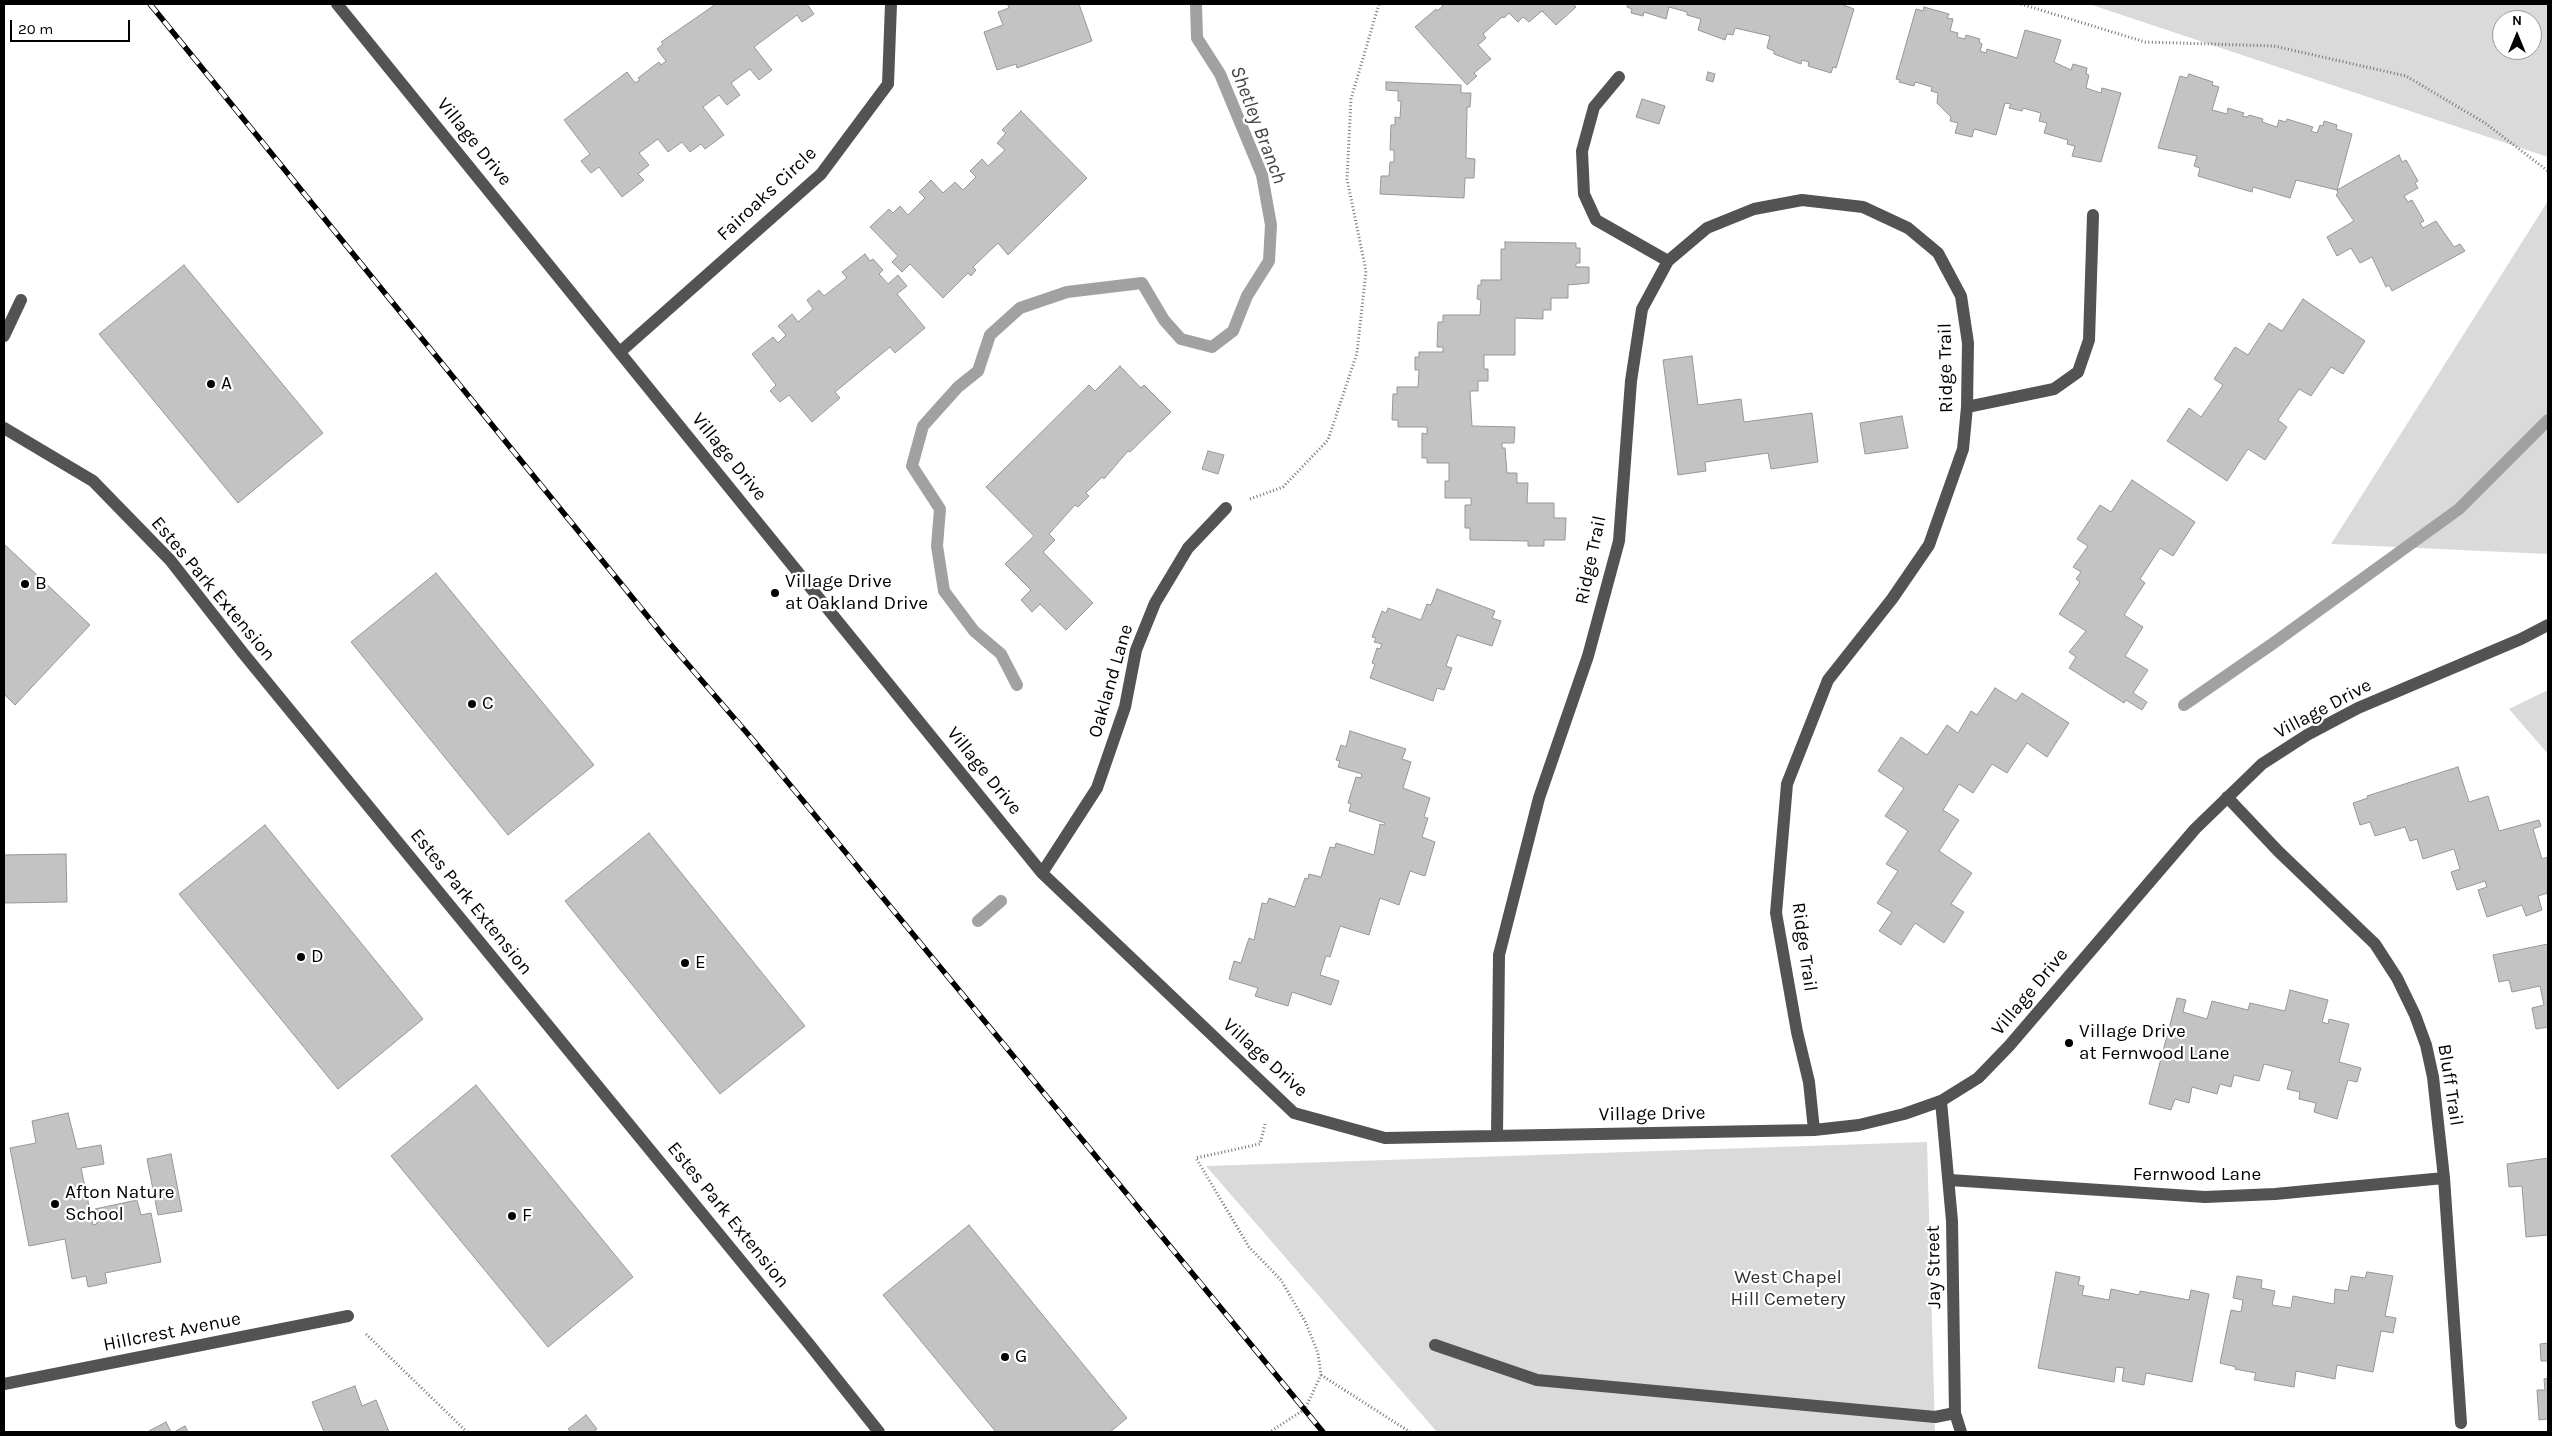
<!DOCTYPE html>
<style>
body{margin:0}
#map{position:relative;width:2552px;height:1436px;overflow:hidden;background:#fff;font-family:Karla,sans-serif}
canvas{display:block}
.frame{position:absolute;inset:0;border:5px solid #000;pointer-events:none}
.north{position:absolute;left:2492px;top:10px;width:50px;height:50px;box-sizing:border-box;background:#fff;border:1px solid #999;border-radius:50%;rotate:0deg;font-size:14px;font-weight:700;line-height:20px;text-align:center;color:#000}
.north::after{content:'';display:block;margin:auto;width:18px;height:22px;background:#000;clip-path:polygon(50% 0,100% 100%,50% 72%,0 100%)}
.scale{position:absolute;left:10px;top:20px;width:120px;height:22px;box-sizing:border-box;border:2px solid #000;border-top:0;padding-left:6px;font-size:15px;line-height:18px;white-space:nowrap;color:#000;-webkit-text-stroke:4px #fff;paint-order:stroke}
</style>
<div id="map">
<canvas width="2552" height="1436"></canvas>
<div class="frame"></div>
<div class="north">N</div>
<div class="scale">20 m</div>
</div>
<script>
const ctx = document.querySelector('canvas').getContext('2d');
ctx.lineJoin = 'round';
function fillPath(path, color) { ctx.fillStyle = color; ctx.fill(path, 'evenodd'); }
const toPath = rows => new Path2D(rows.map(r => 'M' + r).join(''));
function stroke(path, color, width, dash) { ctx.strokeStyle = color; ctx.lineWidth = width; ctx.lineCap = dash ? 'butt' : 'round'; ctx.setLineDash(dash || []); ctx.stroke(path); }
function drawText(font, color, halo, rows, align = 'center') {
  ctx.font = font + ' Karla,sans-serif'; ctx.lineWidth = 4.5; ctx.setLineDash([]); ctx.textBaseline = 'middle'; ctx.strokeStyle = halo; ctx.fillStyle = color; for (const [text, x, y, turn = 0] of rows) {
    ctx.save(); ctx.translate(x, y); ctx.rotate((+turn || 0) * Math.PI / 180); ctx.textAlign = isNaN(turn) ? turn : align; if (halo) ctx.strokeText(text, 0, 0); ctx.fillText(text, 0, 0); ctx.restore();
  }
}
const green = toPath([
 [2088,4,2548,4,2548,157,2089,4],
 [2502,20,2532,20,2532,50,2502,50],
 [2548,201,2548,554,2331,544],
 [2548,690,2548,754,2509,709],
 [1927,1142,1935,1432,1437,1432,1206,1166]
]);
const stream = toPath([
 [1017,685,1001,654,974,631,944,591,937,546,940,509,912,466,923,426,958,387,978,371,990,335,1020,308,1067,292,1142,283,1164,320,1181,339,1212,347,1233,331,1247,296,1269,261,1271,225,1262,175,1220,74,1197,38,1196,4],
 [2184,705,2275,642,2459,509,2548,420],
 [978,921,1001,901]
]);
const building = toPath([
 [716,4,807,4,814,14,802,22,797,15,754,47,772,70,759,80,750,69,731,83,740,95,727,105,719,95,703,107,724,135,705,149,701,144,690,152,682,142,668,152,658,139,639,153,649,165,638,174,644,180,622,197,599,167,591,173,581,161,590,154,564,120,627,72,635,83,640,80,638,78,659,62,661,65,666,61,657,49,663,44,661,42,716,4],
 [1005,4,1079,4,1092,41,1017,68,1016,64,997,70,984,32,1003,25,998,12,1009,8,1008,5,1005,4],
 [1441,4,1573,4,1576,7,1556,25,1542,11,1529,22,1523,17,1518,22,1509,13,1504,18,1502,17,1483,34,1486,38,1478,45,1491,59,1474,73,1477,76,1467,85,1415,27,1436,9,1437,11,1443,6,1441,4],
 [1628,4,1841,4,1854,9,1836,68,1833,67,1831,73,1808,66,1809,62,1802,60,1801,64,1774,54,1774,51,1767,48,1770,36,1735,28,1733,35,1727,34,1725,40,1698,30,1701,19,1687,15,1687,12,1669,7,1666,19,1644,12,1643,16,1631,13,1632,9,1627,7,1628,4],
 [1924,7,1949,14,1947,18,1953,19,1950,31,1958,33,1957,37,1965,39,1966,35,1980,39,1979,42,1982,44,1980,51,1986,53,1987,49,2017,58,2025,30,2061,40,2054,62,2071,70,2073,64,2087,68,2086,74,2089,75,2086,88,2101,93,2102,88,2121,93,2101,162,2072,156,2075,146,2067,144,2068,140,2044,133,2047,123,2039,121,2041,113,2023,108,2022,111,2009,108,2011,104,2005,103,1996,135,1974,129,1972,137,1955,133,1958,123,1950,121,1951,117,1937,103,1938,93,1931,91,1932,87,1915,82,1914,86,1899,82,1900,80,1896,79,1916,9,1923,11,1924,7],
 [1708,72,1715,74,1713,82,1706,80,1708,72],
 [2189,74,2213,82,2212,85,2219,87,2212,110,2227,114,2228,108,2244,113,2242,116,2248,117,2249,115,2263,119,2262,122,2277,127,2279,120,2286,122,2287,119,2313,127,2311,131,2317,133,2320,125,2323,126,2324,121,2337,125,2336,129,2352,134,2337,190,2296,180,2290,198,2253,187,2252,192,2198,176,2200,168,2194,166,2197,156,2158,148,2180,76,2187,78,2189,74],
 [1386,82,1461,85,1461,93,1471,93,1470,107,1467,107,1466,158,1475,159,1474,178,1465,178,1464,198,1380,194,1381,176,1389,176,1390,162,1394,162,1394,150,1390,150,1391,125,1395,125,1395,117,1400,118,1401,101,1398,101,1398,91,1386,90,1386,82],
 [1642,99,1665,106,1659,124,1636,117,1642,99],
 [1021,111,1087,178,1008,255,998,243,973,267,976,270,971,276,968,273,943,298,910,264,902,272,892,262,898,256,870,227,889,209,893,213,900,206,908,215,925,198,919,192,931,180,943,193,955,182,963,190,976,177,970,171,982,159,988,166,1005,150,997,143,1006,133,1002,130,1021,111],
 [2399,155,2402,162,2406,160,2418,181,2415,183,2418,188,2404,196,2408,202,2412,200,2424,221,2420,223,2423,228,2436,221,2454,247,2460,244,2465,251,2392,291,2389,285,2386,287,2372,257,2360,263,2351,248,2337,256,2327,237,2354,221,2336,195,2338,193,2337,190,2399,155],
 [1505,242,1576,243,1576,248,1580,248,1580,263,1576,263,1576,267,1589,267,1589,283,1568,285,1568,298,1551,298,1551,310,1543,310,1543,319,1515,318,1515,355,1484,355,1484,369,1488,369,1488,381,1478,381,1478,391,1470,391,1472,426,1515,427,1514,443,1502,443,1502,448,1505,448,1507,473,1517,473,1517,483,1528,483,1527,503,1554,503,1554,518,1566,518,1565,540,1544,540,1544,546,1528,546,1528,541,1470,540,1470,528,1465,528,1465,505,1471,505,1471,498,1445,498,1445,481,1449,481,1449,463,1427,463,1427,458,1422,458,1422,433,1427,434,1427,427,1398,427,1398,420,1392,420,1393,394,1397,394,1397,387,1418,387,1419,370,1415,370,1415,357,1419,357,1419,352,1443,352,1443,347,1437,347,1438,322,1443,322,1443,315,1480,315,1481,300,1477,299,1478,285,1481,285,1481,280,1501,280,1501,249,1505,249,1505,242],
 [865,254,870,261,873,259,883,270,879,274,888,284,898,275,907,286,897,294,925,328,895,353,890,347,835,392,840,398,812,422,789,395,780,402,770,391,776,385,752,354,773,337,778,343,786,335,778,326,792,314,798,322,813,309,807,300,819,290,824,296,847,278,842,272,865,254],
 [184,265,323,433,238,503,99,334,184,265],
 [2303,299,2365,341,2343,374,2331,367,2311,396,2299,389,2278,420,2287,427,2265,460,2248,449,2227,481,2167,441,2189,408,2201,417,2223,385,2214,379,2235,347,2248,355,2269,323,2282,331,2303,299],
 [1692,356,1698,405,1741,399,1744,422,1812,413,1818,462,1771,469,1768,453,1705,462,1706,471,1678,475,1663,360,1692,356],
 [1120,366,1141,388,1144,385,1171,412,1130,452,1128,451,1104,479,1102,477,1086,493,1089,496,1078,507,1075,505,1049,534,1055,540,1043,552,1093,603,1066,630,1040,604,1032,612,1021,600,1031,590,1005,564,1034,536,986,487,1089,385,1095,391,1120,366],
 [1902,416,1908,448,1865,454,1860,423,1902,416],
 [1208,451,1224,455,1218,474,1202,469,1208,451],
 [2132,480,2195,522,2173,556,2160,548,2140,579,2145,583,2124,615,2143,627,2125,656,2148,670,2133,693,2147,702,2142,710,2126,700,2124,703,2069,668,2076,657,2069,652,2086,631,2059,614,2080,582,2076,579,2081,572,2073,567,2088,546,2077,539,2100,505,2111,512,2132,480],
 [4,544,90,625,15,705,4,694,4,544],
 [436,573,594,765,508,835,351,642,436,573],
 [1437,589,1495,611,1492,618,1501,621,1492,646,1457,635,1446,666,1452,668,1444,690,1437,688,1433,701,1370,678,1375,664,1372,663,1377,648,1380,649,1382,644,1374,642,1376,638,1372,637,1382,611,1386,613,1388,608,1421,620,1427,604,1431,605,1437,589],
 [1995,688,2016,701,2022,693,2069,723,2047,757,2027,743,2007,773,1992,764,1973,793,1959,784,1943,810,1959,820,1939,851,1972,873,1951,904,1964,912,1944,943,1915,923,1901,945,1879,931,1892,912,1877,903,1898,871,1886,864,1908,831,1885,816,1904,788,1878,771,1901,737,1927,755,1947,725,1958,733,1971,711,1977,715,1995,688],
 [1350,731,1406,749,1402,759,1411,762,1403,788,1430,798,1424,817,1428,818,1422,837,1435,842,1425,876,1410,871,1399,905,1380,898,1369,935,1340,926,1330,957,1326,956,1320,975,1339,981,1331,1005,1292,992,1288,1006,1255,996,1258,988,1229,979,1234,961,1241,963,1249,938,1254,940,1262,903,1267,904,1269,898,1295,907,1305,878,1308,879,1309,874,1321,877,1330,847,1335,848,1336,843,1374,855,1380,824,1384,825,1385,823,1349,811,1351,804,1348,803,1356,777,1361,778,1362,774,1338,767,1340,761,1336,760,1341,745,1346,747,1350,731],
 [2458,767,2469,802,2488,796,2499,831,2539,820,2541,826,2533,829,2542,859,2548,857,2548,893,2538,896,2542,910,2526,916,2522,905,2487,917,2478,890,2487,887,2485,881,2457,890,2451,872,2460,869,2454,849,2423,859,2417,839,2410,841,2405,827,2375,836,2370,822,2360,825,2353,803,2368,798,2367,796,2458,767],
 [265,825,423,1019,338,1089,179,894,265,825],
 [649,833,805,1026,720,1094,565,901,649,833],
 [66,854,67,902,4,903,4,855,66,854],
 [2548,944,2548,1027,2536,1029,2532,1008,2544,1005,2540,986,2512,992,2509,980,2499,982,2493,955,2548,944],
 [2290,990,2328,1000,2322,1022,2328,1024,2329,1019,2349,1024,2339,1062,2361,1068,2357,1082,2348,1080,2337,1119,2314,1112,2316,1103,2299,1099,2300,1092,2287,1089,2292,1071,2264,1064,2259,1081,2234,1075,2231,1087,2220,1084,2217,1094,2192,1087,2189,1103,2175,1099,2171,1110,2149,1104,2177,998,2186,1000,2183,1012,2207,1019,2212,1001,2248,1010,2250,1003,2285,1011,2290,990],
 [476,1085,633,1277,548,1347,391,1156,476,1085],
 [68,1113,77,1149,101,1145,104,1164,81,1168,93,1225,97,1224,95,1209,137,1200,141,1215,151,1213,161,1262,105,1273,107,1283,88,1287,86,1276,72,1279,65,1239,29,1246,10,1148,36,1143,32,1121,68,1113],
 [171,1154,182,1211,158,1215,147,1159,171,1154],
 [2548,1158,2548,1235,2526,1237,2522,1186,2509,1187,2507,1164,2548,1158],
 [969,1225,1127,1418,1110,1432,996,1432,883,1295,969,1225],
 [2056,1272,2080,1277,2078,1285,2084,1286,2082,1295,2109,1300,2111,1289,2139,1295,2140,1291,2189,1300,2191,1290,2209,1294,2192,1382,2146,1373,2144,1385,2122,1381,2124,1368,2116,1367,2114,1382,2038,1368,2056,1272],
 [2367,1272,2393,1276,2385,1316,2396,1318,2393,1333,2381,1331,2373,1372,2337,1365,2335,1379,2296,1371,2294,1387,2254,1380,2256,1373,2235,1369,2236,1367,2220,1363,2231,1310,2241,1312,2243,1300,2233,1298,2237,1276,2262,1280,2261,1288,2275,1291,2272,1305,2291,1308,2293,1296,2334,1304,2335,1289,2348,1291,2351,1276,2365,1278,2367,1272],
 [2548,1343,2548,1361,2541,1361,2540,1344,2548,1343],
 [2548,1378,2548,1419,2539,1420,2537,1390,2545,1390,2544,1379,2548,1378],
 [355,1386,362,1406,376,1400,389,1432,324,1432,312,1402,355,1386],
 [586,1415,597,1429,593,1432,571,1432,568,1429,586,1415],
 [166,1422,171,1432,147,1432,166,1422],
 [185,1426,188,1432,174,1432,185,1426]
]);
const path = toPath([
 [2021,4,2145,42,2274,46,2406,76,2485,123,2548,171],
 [1250,499,1283,487,1328,440,1357,353,1366,271,1347,179,1351,99,1379,4],
 [1265,1124,1260,1144,1196,1158,1249,1247,1281,1280,1306,1323,1318,1353,1321,1375,1305,1409,1270,1432],
 [366,1334,467,1432],
 [1321,1375,1410,1432]
]);
const minor = toPath([
 [337,4,1042,873,1294,1113,1385,1138,1814,1130,1859,1125,1904,1114,1941,1101,1978,1078,2009,1046,2195,829,2262,764,2307,735,2358,708,2521,639,2548,625],
 [1619,77,1594,107,1582,151,1584,194,1596,220,1668,261],
 [4,336,21,300],
 [620,352,821,174,888,84,891,4],
 [1967,407,2054,389,2078,372,2089,340,2093,215],
 [4,428,93,481,170,560,243,653,809,1344,879,1432],
 [2227,797,2278,851,2375,944,2397,978,2415,1015,2426,1045,2433,1077,2444,1178,2461,1423],
 [1042,873,1097,788,1125,707,1136,650,1155,603,1188,548,1226,508],
 [1941,1101,1952,1221,1955,1413,1961,1432],
 [1497,1136,1499,955,1539,798,1588,656,1619,541,1631,381,1642,309,1668,261,1707,228,1754,209,1802,200,1863,207,1908,228,1938,253,1961,296,1968,343,1967,407,1963,449,1929,545,1892,599,1828,680,1787,784,1776,913,1797,1032,1809,1082,1814,1130],
 [1950,1180,2205,1197,2275,1194,2444,1178],
 [1435,1345,1537,1380,1935,1417,1955,1413],
 [4,1384,348,1316]
]);
const rail = toPath([
 [150,4,666,639,753,740,1323,1432]
]);
const markers = [
 [211,384,5,"#000"],
 [25,584,5,"#000"],
 [775,593,5,"#000"],
 [472,704,5,"#000"],
 [301,957,5,"#000"],
 [685,963,5,"#000"],
 [2069,1043,5,"#000"],
 [55,1204,5,"#000"],
 [512,1216,5,"#000"],
 [1005,1357,5,"#000"]
];
const streetNames = [
 ["Village Drive",474,142,51],
 ["Fairoaks Circle",767,194,-43],
 ["Ridge Trail",1946,368,-91],
 ["Village Drive",729,457,51],
 ["Ridge Trail",1591,560,-78],
 ["Estes Park Extension",213,589,50],
 ["Oakland Lane",1111,681,-74],
 ["Village Drive",2323,709,-28],
 ["Village Drive",984,771,51],
 ["Estes Park Extension",471,902,51],
 ["Ridge Trail",1804,947,82],
 ["Village Drive",2030,992,-50],
 ["Village Drive",1265,1058,42],
 ["Bluff Trail",2450,1085,81],
 ["Village Drive",1652,1114,-1],
 ["Fernwood Lane",2197,1175],
 ["Estes Park Extension",728,1215,51],
 ["Jay Street",1934,1267,-91],
 ["Hillcrest Avenue",172,1332,-11]
];
const poiNames = [
 ["A",221,384],
 ["Village Drive",785,582],
 ["at Oakland Drive",785,604],
 ["B",35,584],
 ["C",482,704],
 ["D",311,957],
 ["E",695,963],
 ["Village Drive",2079,1032],
 ["at Fernwood Lane",2079,1054],
 ["Afton Nature",65,1193],
 ["School",65,1215],
 ["F",522,1216],
 ["G",1015,1357]
];
const parkNames = [
 ["West Chapel",1788,1278],
 ["Hill Cemetery",1788,1300]
];
const waterNames = [
 ["Shetley Branch",1258,125,69]
];
fillPath(green, '#dadada');
stroke(stream, '#a1a1a1', 12);
fillPath(building, '#c3c3c3');
stroke(building, '#979797', 1);
stroke(path, '#757575', 3, [1, 2.5]);
stroke(minor, '#535353', 12);
stroke(rail, '#000', 5.5);
stroke(rail, '#fff', 4, [11]);
for (const [x, y, r, color] of markers) { const dot = new Path2D(); dot.arc(x, y, r, 0, 2 * Math.PI); ctx.fillStyle = color; ctx.fill(dot); stroke(dot, '#fff', 2); }
drawText('19px', '#000', '#fff', streetNames);
drawText('19px', '#000', '#fff', poiNames, 'left');
drawText('19px', '#313131', '#fff', parkNames);
drawText('italic 20px', '#424242', '#fff', waterNames);
</script>
